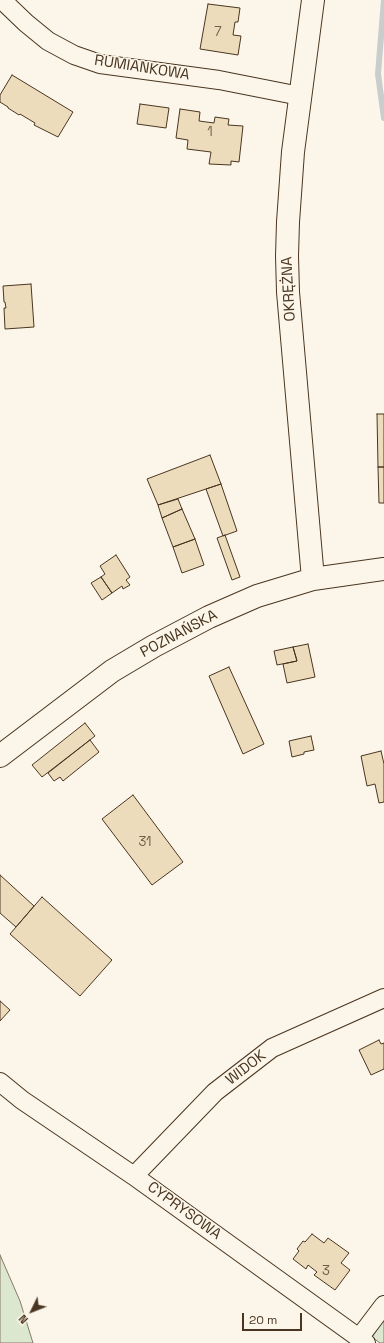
<!DOCTYPE html>
<meta charset="utf-8">
<style>
body{margin:0}
#map{position:relative;width:384px;height:1343px;overflow:hidden;background:#fbf6e9;font-family:"Space Grotesk",sans-serif}
canvas{display:block}
.north{position:absolute;left:12px;top:1291px;width:40px;height:40px;-webkit-text-stroke:3px #fbf6e9;paint-order:stroke;rotate:227deg;font-size:11px;font-weight:700;line-height:16px;text-align:center;color:#4a3520}
.north::after{content:'';display:block;margin:auto;width:14px;height:18px;background:#4a3520;clip-path:polygon(50% 0,100% 100%,50% 72%,0 100%)}
.scale{position:absolute;left:242px;top:1313px;width:60px;height:18px;box-sizing:border-box;border:2px solid #4a3520;border-top:0;padding-left:5px;font-size:12px;line-height:14px;white-space:nowrap;color:#4a3520;-webkit-text-stroke:3px #fbf6e9;paint-order:stroke}
</style>
<div id="map">
<canvas width="384" height="1343"></canvas>
<div class="north">N</div>
<div class="scale">20 m</div>
</div>
<script>
const ctx = document.querySelector('canvas').getContext('2d');
ctx.lineJoin = 'round';
function fillPath(path, color) { ctx.fillStyle = color; ctx.fill(path, 'evenodd'); }
const toPath = rows => new Path2D(rows.map(r => 'M' + r).join(''));
function stroke(path, color, width, dash) { ctx.strokeStyle = color; ctx.lineWidth = width; ctx.lineCap = dash ? 'butt' : 'round'; ctx.setLineDash(dash || []); ctx.stroke(path); }
function drawText(font, color, halo, rows, align = 'center') {
  ctx.font = font + ' "Space Grotesk",sans-serif'; ctx.lineWidth = 3; ctx.setLineDash([]); ctx.textBaseline = 'middle'; ctx.strokeStyle = halo; ctx.fillStyle = color; for (const [text, x, y, turn = 0] of rows) {
    ctx.save(); ctx.translate(x, y); ctx.rotate((+turn || 0) * Math.PI / 180); ctx.textAlign = isNaN(turn) ? turn : align; if (halo) ctx.strokeText(text, 0, 0); ctx.fillText(text, 0, 0); ctx.restore();
  }
}
const green = toPath([
 [0,1255,20,1301,33,1343,0,1343,0,1255],
 [384,1319,384,1343,380,1343,372,1337,384,1319]
]);
const stream = toPath([
 [384,0,378,74,384,118]
]);
const building = toPath([
 [208,4,240,8,238,22,235,22,233,35,241,36,238,55,200,49,208,4],
 [12,75,73,112,58,137,34,125,35,123,20,114,19,115,8,108,8,107,0,102,0,95,12,75],
 [140,104,169,108,166,128,137,124,140,104],
 [180,109,200,112,199,121,214,123,215,117,229,119,228,125,243,126,239,162,231,161,231,165,209,164,211,152,187,149,188,140,176,138,180,109],
 [31,284,34,327,5,329,4,308,6,308,5,302,4,302,3,286,31,284],
 [377,414,384,414,384,467,378,467,377,414],
 [210,455,221,484,158,505,147,479,210,455],
 [378,467,384,467,384,503,379,503,378,467],
 [221,484,237,531,223,536,206,489,221,484],
 [178,499,182,509,162,518,158,505,178,499],
 [182,509,195,539,173,547,162,518,182,509],
 [225,535,240,577,232,580,217,538,225,535],
 [195,539,204,565,182,573,173,547,195,539],
 [116,555,130,577,126,580,130,585,123,589,122,586,112,593,101,577,105,574,100,566,116,555],
 [101,577,112,593,102,600,91,583,101,577],
 [308,644,315,677,287,683,283,664,297,661,293,647,308,644],
 [293,647,297,661,277,665,274,651,293,647],
 [229,667,264,744,243,754,209,676,229,667],
 [85,723,95,736,42,777,32,765,85,723],
 [311,736,314,750,304,752,304,754,292,757,289,741,311,736],
 [90,740,99,752,63,781,60,777,54,781,48,773,90,740],
 [381,751,384,764,384,802,379,803,375,784,367,786,361,756,381,751],
 [133,795,183,862,152,885,102,819,133,795],
 [0,875,34,906,16,927,0,913,0,875],
 [42,897,112,960,80,996,10,934,42,897],
 [0,1001,10,1010,0,1021,0,1001],
 [379,1040,381,1044,384,1043,384,1069,371,1075,359,1050,379,1040],
 [312,1234,324,1243,328,1238,349,1253,341,1263,350,1270,335,1290,314,1275,317,1272,308,1265,306,1269,293,1259,299,1251,297,1249,303,1241,305,1242,312,1234]
]);
const street = toPath([
 [2,0,26,23,48,41,74,55,100,64,219,80,300,96],
 [0,1082,22,1100,134,1176,366,1343],
 [134,1176,215,1092,272,1048,384,998],
 [359,1338,384,1305]
]);
const secondary = toPath([
 [313,0,293,152,288,222,287,256,288,292,313,579],
 [0,756,112,671,154,646,209,617,257,596,313,579,384,569]
]);
const numberNames = [
 ["7",218,32],
 ["1",210,132],
 ["31",145,842],
 ["3",326,1271]
];
const streetNames = [
 ["RUMIANKOWA",142,68,9],
 ["OKRĘŻNA",289,289,-93],
 ["POZNAŃSKA",179,634,-28],
 ["WIDOK",246,1068,-38],
 ["CYPRYSOWA",184,1211,36]
];
fillPath(green, '#dce7d0');
stroke(green, '#887966', 1);
stroke(stream, '#c9cecd', 6);
fillPath(building, '#ecdcbc');
stroke(building, '#4a3520', 1);
stroke(street, '#4a3520', 20);
stroke(secondary, '#4a3520', 24);
stroke(street, '#fbf6e9', 18);
stroke(secondary, '#fbf6e9', 22);
drawText('13px', '#725f47', null, numberNames);
drawText('15px', '#4a3520', '#fbf6e9', streetNames);
</script>
